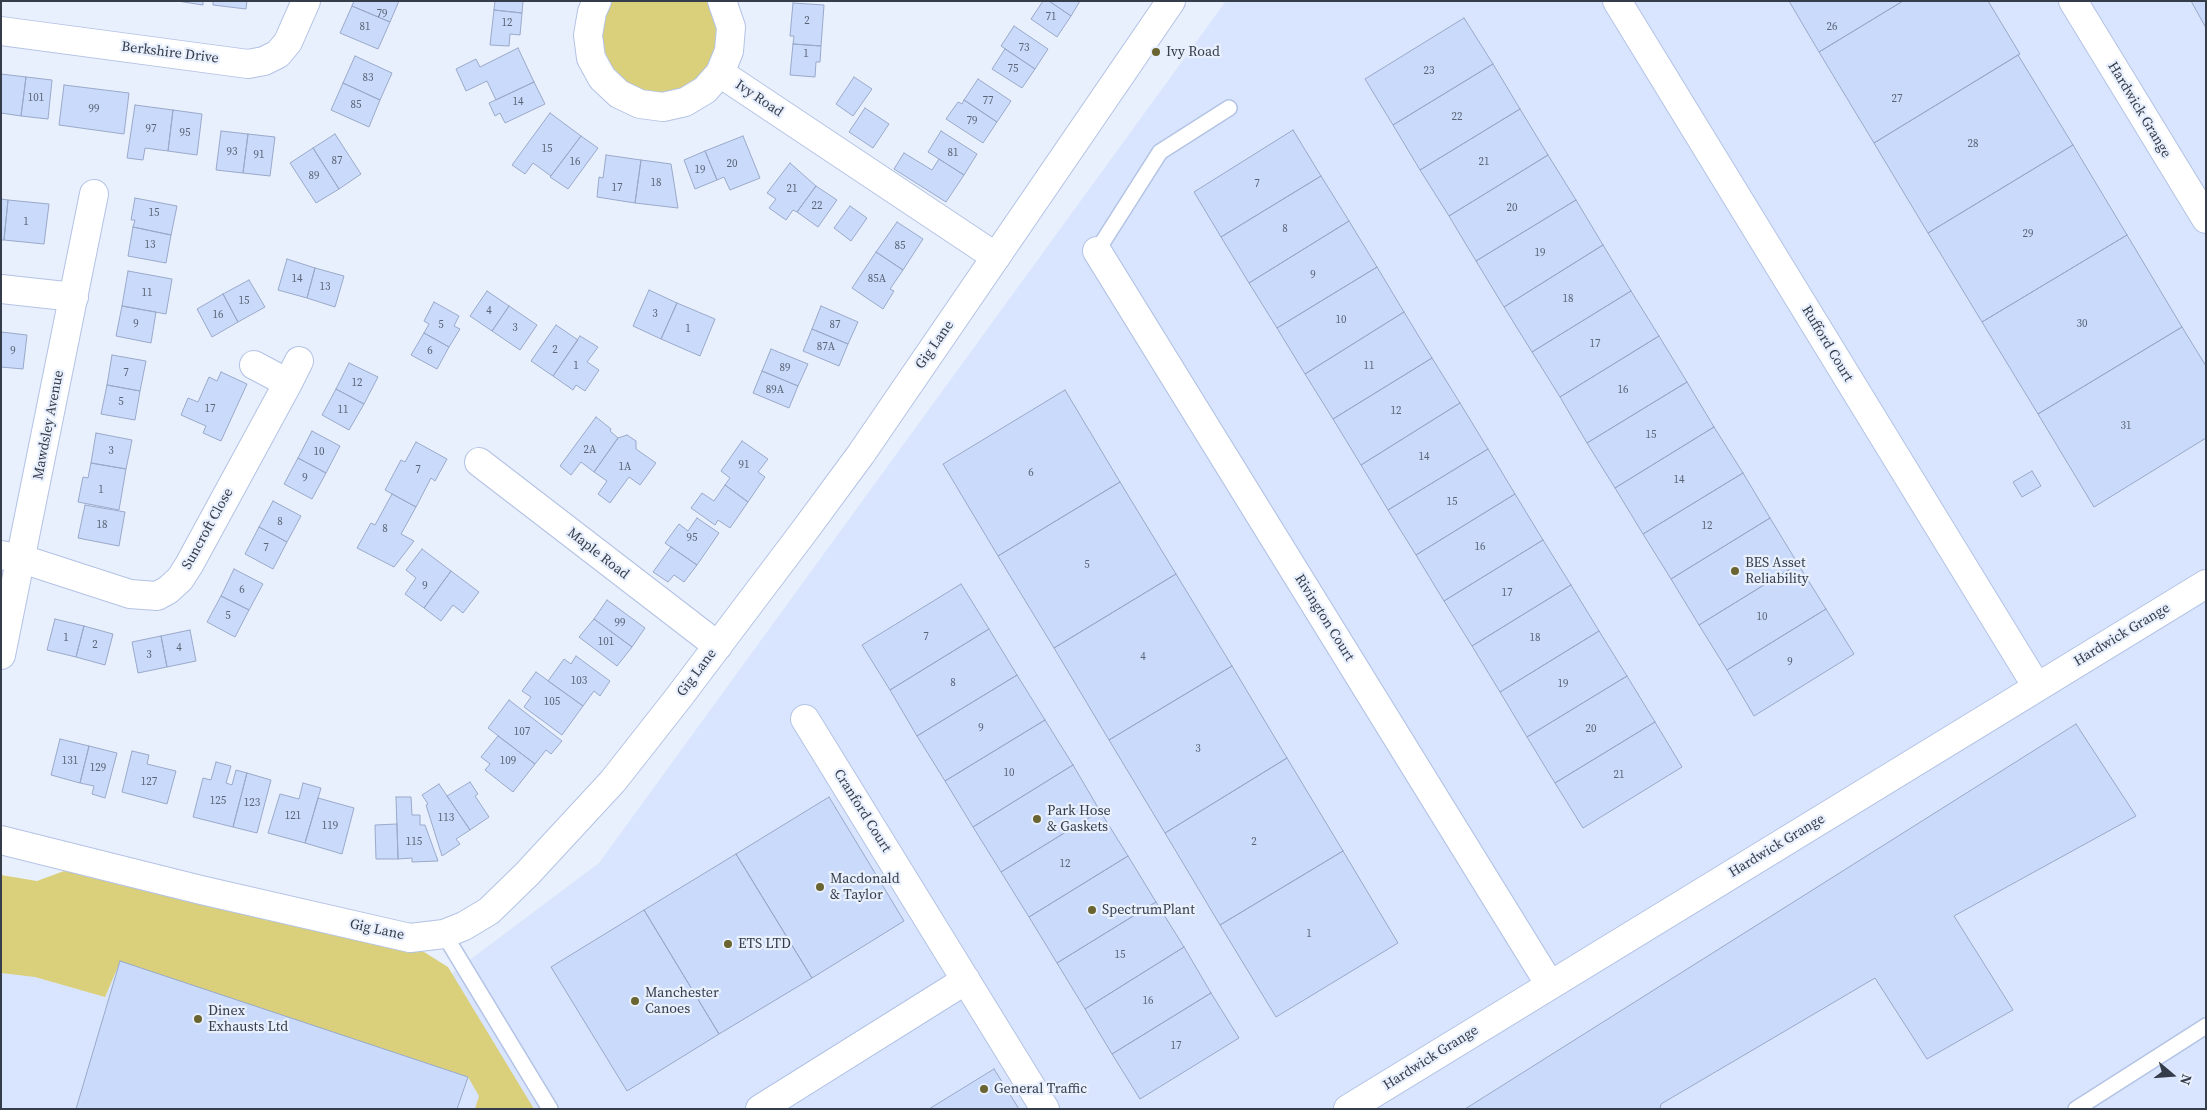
<!DOCTYPE html>
<style>
body{margin:0}
#map{position:relative;width:2207px;height:1110px;overflow:hidden;background:#e8effd;font-family:"Source Serif 4",serif}
canvas{display:block}
.frame{position:absolute;inset:0;border:2px solid #363d4a;pointer-events:none}
.north{position:absolute;left:2147px;top:1050px;width:50px;height:50px;-webkit-text-stroke:4px #e8effd;paint-order:stroke;rotate:108deg;font-size:14px;font-weight:700;line-height:20px;text-align:center;color:#363d4a}
.north::after{content:'';display:block;margin:auto;width:18px;height:22px;background:#363d4a;clip-path:polygon(50% 0,100% 100%,50% 72%,0 100%)}
</style>
<div id="map">
<canvas width="2207" height="1110"></canvas>
<div class="frame"></div>
<div class="north">N</div>
</div>
<script>
const ctx = document.querySelector('canvas').getContext('2d');
ctx.lineJoin = 'round';
function fillPath(path, color) { ctx.fillStyle = color; ctx.fill(path, 'evenodd'); }
const toPath = rows => new Path2D(rows.map(r => 'M' + r).join(''));
function stroke(path, color, width, dash) { ctx.strokeStyle = color; ctx.lineWidth = width; ctx.lineCap = dash ? 'butt' : 'round'; ctx.setLineDash(dash || []); ctx.stroke(path); }
function drawText(font, color, halo, rows, align = 'center') {
  ctx.font = font + ' "Source Serif 4",serif'; ctx.lineWidth = 4.5; ctx.setLineDash([]); ctx.textBaseline = 'middle'; ctx.strokeStyle = halo; ctx.fillStyle = color; for (const [text, x, y, turn = 0] of rows) {
    ctx.save(); ctx.translate(x, y); ctx.rotate((+turn || 0) * Math.PI / 180); ctx.textAlign = isNaN(turn) ? turn : align; if (halo) ctx.strokeText(text, 0, 0); ctx.fillText(text, 0, 0); ctx.restore();
  }
}
const built = toPath([
 [1226,1,2206,1,2206,1109,1,1109,1,876,431,989,599,863]
]);
const green = toPath([
 [613,1,708,1,715,13,719,32,717,51,708,69,694,83,676,91,656,93,637,89,621,78,609,62,602,44,603,25,608,7],
 [64,871,126,875,424,952,448,967,534,1109,475,1109,479,1096,468,1077,120,962,105,997,35,977,1,973,1,875,37,881]
]);
const building = toPath([
 [177,1,203,1,203,5,177,1],
 [213,1,247,1,246,9,213,5,213,1],
 [354,1,399,1,390,22,352,6,354,1],
 [495,1,523,1,522,13,494,10,495,1],
 [1043,1,1049,1,1071,16,1057,37,1031,19,1043,1],
 [1049,1,1080,1,1071,16,1049,1],
 [1789,1,1903,1,1819,52,1789,1],
 [1903,1,1988,1,2020,54,1874,143,1819,52,1903,1],
 [2191,1,2206,1,2206,28,2191,1],
 [793,3,824,5,821,46,793,44,794,36,790,36,793,3],
 [352,6,390,22,378,49,340,33,352,6],
 [494,10,522,13,520,35,510,34,509,46,490,45,494,10],
 [1464,18,1493,64,1393,125,1365,79,1464,18],
 [1014,26,1048,49,1035,69,1001,46,1014,26],
 [793,44,821,46,820,62,816,62,815,77,790,75,793,44],
 [518,48,534,82,496,100,487,81,466,91,456,69,476,59,480,67,518,48],
 [1005,49,1035,69,1022,88,992,69,1005,49],
 [2018,55,2073,145,1928,233,1874,143,2018,55],
 [355,56,392,73,380,100,343,83,355,56],
 [1493,64,1520,109,1420,170,1393,125,1493,64],
 [1,74,26,77,21,116,1,113,1,74],
 [26,77,52,80,48,119,21,116,26,77],
 [854,77,872,89,853,116,836,104,854,77],
 [978,79,1011,101,997,122,964,100,978,79],
 [534,82,545,104,505,123,500,113,495,116,489,103,534,82],
 [343,83,380,100,369,127,331,110,343,83],
 [64,85,129,93,124,134,59,125,64,85],
 [964,100,997,122,983,143,946,119,958,102,962,104,964,100],
 [135,105,173,110,168,151,145,148,143,160,127,158,135,105],
 [865,108,889,124,873,148,849,132,865,108],
 [1520,109,1548,155,1449,216,1420,170,1520,109],
 [173,110,202,114,197,155,168,151,173,110],
 [550,113,581,136,551,176,533,163,525,174,512,165,550,113],
 [1293,130,1321,176,1221,237,1194,192,1293,130],
 [221,131,248,134,243,173,216,170,221,131],
 [941,131,977,154,964,175,928,152,941,131],
 [248,134,275,137,270,176,243,173,248,134],
 [335,134,361,174,339,189,313,148,335,134],
 [581,136,598,148,568,189,550,177,581,136],
 [743,136,760,178,730,190,724,177,717,180,705,151,743,136],
 [2073,145,2127,235,1982,322,1928,233,2073,145],
 [313,148,339,189,316,203,290,163,313,148],
 [705,151,717,180,695,189,684,160,705,151],
 [904,153,932,170,939,159,964,175,946,202,894,169,904,153],
 [606,155,641,160,635,203,597,197,599,177,603,178,606,155],
 [1548,155,1576,200,1476,261,1449,216,1548,155],
 [641,160,671,164,678,208,635,203,641,160],
 [790,163,816,186,797,212,793,210,786,220,769,208,776,199,767,193,790,163],
 [1321,176,1349,221,1249,283,1221,237,1321,176],
 [816,186,837,200,818,227,797,212,816,186],
 [135,198,177,206,171,235,133,227,135,220,131,220,135,198],
 [1,199,8,200,4,240,1,240,1,199],
 [8,200,49,204,44,244,4,240,8,200],
 [1576,200,1603,245,1504,307,1476,261,1576,200],
 [850,206,867,218,851,241,834,228,850,206],
 [1349,221,1377,267,1277,328,1249,283,1349,221],
 [897,222,923,239,903,270,876,252,897,222],
 [133,227,171,235,166,263,128,256,133,227],
 [2127,235,2182,327,2038,414,1982,322,2127,235],
 [1603,245,1631,291,1532,352,1504,307,1603,245],
 [876,252,903,270,890,289,894,291,883,309,852,288,876,252],
 [287,259,315,268,307,298,278,290,287,259],
 [1377,267,1404,312,1305,374,1277,328,1377,267],
 [315,268,344,276,335,307,307,298,315,268],
 [128,271,172,279,166,314,122,306,128,271],
 [249,280,265,307,238,322,223,294,249,280],
 [649,290,677,303,661,339,633,326,649,290],
 [487,291,509,306,492,331,470,316,487,291],
 [1631,291,1659,336,1560,397,1532,352,1631,291],
 [223,294,238,322,212,337,197,309,223,294],
 [434,302,459,316,454,326,460,329,449,347,424,333,429,324,424,321,434,302],
 [677,303,715,319,700,356,661,339,677,303],
 [122,306,156,312,151,343,116,336,122,306],
 [509,306,537,325,520,350,492,331,509,306],
 [821,306,858,322,848,344,812,329,821,306],
 [1404,312,1432,358,1333,419,1305,374,1404,312],
 [556,325,578,340,553,376,531,361,556,325],
 [2182,327,2206,366,2206,438,2094,507,2038,414,2182,327],
 [812,329,848,344,839,366,803,351,812,329],
 [1,332,27,335,23,369,1,367,1,332],
 [424,333,449,347,437,369,411,355,424,333],
 [580,336,598,347,587,362,599,370,585,391,576,385,573,390,553,376,580,336],
 [1659,336,1687,382,1587,443,1560,397,1659,336],
 [771,349,808,364,798,386,762,371,771,349],
 [112,355,146,361,140,391,107,385,112,355],
 [1432,358,1460,403,1361,465,1333,419,1432,358],
 [349,363,378,377,364,404,336,389,349,363],
 [762,371,798,386,789,408,753,393,762,371],
 [221,372,247,384,221,441,203,433,206,426,181,415,188,398,198,402,209,377,217,381,221,372],
 [1687,382,1714,427,1615,488,1587,443,1687,382],
 [107,385,140,391,135,420,101,414,107,385],
 [336,389,364,404,349,430,322,415,336,389],
 [1065,390,1120,482,998,556,943,464,1065,390],
 [1460,403,1488,449,1388,510,1361,465,1460,403],
 [596,417,611,429,610,431,618,438,594,472,581,462,571,475,560,466,596,417],
 [1714,427,1743,473,1643,534,1615,488,1714,427],
 [312,431,340,446,326,473,298,458,312,431],
 [96,433,132,440,126,469,91,463,96,433],
 [627,435,636,441,636,449,656,463,640,485,629,477,610,503,598,494,607,481,594,472,618,438,627,435],
 [742,441,768,459,758,472,765,477,748,502,725,485,730,478,721,471,742,441],
 [416,442,447,459,435,481,431,478,416,507,385,490,401,460,405,462,416,442],
 [1488,449,1515,494,1416,555,1388,510,1488,449],
 [298,458,326,473,312,499,284,484,298,458],
 [91,463,126,469,119,510,78,502,83,477,88,478,91,463],
 [2032,471,2041,486,2022,497,2013,482,2032,471],
 [1743,473,1770,518,1671,579,1643,534,1743,473],
 [1120,482,1176,574,1054,648,998,556,1120,482],
 [725,485,748,502,730,528,718,520,715,525,691,508,702,493,714,501,725,485],
 [392,494,416,507,401,534,414,541,394,567,357,548,371,523,375,525,392,494],
 [1515,494,1543,540,1444,601,1416,555,1515,494],
 [273,501,301,516,287,542,259,527,273,501],
 [85,505,125,512,119,546,78,538,85,505],
 [697,518,719,533,697,565,665,543,679,524,688,531,697,518],
 [1770,518,1798,564,1699,625,1671,579,1770,518],
 [259,527,287,542,273,569,245,554,259,527],
 [1543,540,1571,585,1472,646,1444,601,1543,540],
 [671,547,697,565,684,582,674,575,668,582,653,572,671,547],
 [422,549,451,571,424,608,405,594,416,578,406,570,422,549],
 [1798,564,1826,609,1727,670,1699,625,1798,564],
 [234,569,263,584,249,610,221,596,234,569],
 [451,571,479,592,463,613,453,605,441,621,424,608,451,571],
 [1176,574,1232,666,1109,740,1054,648,1176,574],
 [961,584,989,629,890,690,862,645,961,584],
 [1571,585,1599,631,1500,692,1472,646,1571,585],
 [221,596,249,610,235,637,207,622,221,596],
 [607,600,645,628,632,647,594,619,607,600],
 [1826,609,1854,654,1754,716,1727,670,1826,609],
 [55,619,84,626,76,657,47,650,55,619],
 [594,619,632,647,617,666,579,637,594,619],
 [84,626,113,634,105,665,76,657,84,626],
 [989,629,1017,675,917,736,890,690,989,629],
 [190,630,196,661,167,667,161,636,190,630],
 [1599,631,1627,676,1527,737,1500,692,1599,631],
 [161,636,167,667,138,673,132,642,161,636],
 [576,656,610,681,600,696,594,691,583,706,548,681,564,659,571,664,576,656],
 [1232,666,1287,758,1165,833,1109,740,1232,666],
 [536,672,583,706,562,735,524,707,531,697,522,691,536,672],
 [1017,675,1045,720,945,781,917,736,1017,675],
 [1627,676,1655,722,1555,783,1527,737,1627,676],
 [509,700,562,741,551,754,546,750,535,764,488,728,509,700],
 [1045,720,1073,765,973,827,945,781,1045,720],
 [1655,722,1682,767,1583,828,1555,783,1655,722],
 [2076,724,2136,816,1954,916,2013,1010,1927,1059,1875,978,1661,1104,1660,1109,1465,1109,2076,724],
 [498,736,535,764,513,792,485,770,490,764,481,757,498,736],
 [60,739,89,746,80,783,51,775,60,739],
 [89,746,117,753,105,798,92,794,94,786,80,783,89,746],
 [132,751,149,755,147,764,176,771,167,804,122,792,132,751],
 [1287,758,1343,851,1220,925,1165,833,1287,758],
 [216,762,231,766,226,783,232,785,236,770,247,773,233,827,193,817,203,778,211,780,216,762],
 [1073,765,1100,811,1001,872,973,827,1073,765],
 [247,773,271,780,257,833,233,827,247,773],
 [470,782,478,794,475,796,489,817,470,830,447,796,470,782],
 [303,783,321,788,305,843,268,833,280,794,299,799,303,783],
 [439,784,470,830,456,839,460,844,442,856,426,805,428,804,422,795,439,784],
 [396,797,411,797,412,815,420,815,420,825,425,825,438,861,412,862,412,858,398,859,396,797],
 [829,797,904,921,812,978,736,854,829,797],
 [318,798,354,808,342,854,305,843,318,798],
 [1100,811,1128,856,1029,917,1001,872,1100,811],
 [397,824,398,859,376,859,375,825,397,824],
 [1343,851,1398,943,1276,1017,1220,925,1343,851],
 [736,854,812,978,719,1034,644,910,736,854],
 [1128,856,1156,902,1057,963,1029,917,1128,856],
 [1156,902,1184,947,1085,1009,1057,963,1156,902],
 [644,910,719,1034,627,1091,551,967,644,910],
 [1184,947,1211,993,1112,1054,1085,1009,1184,947],
 [120,961,468,1077,457,1109,76,1109,120,961],
 [1211,993,1239,1038,1140,1099,1112,1054,1211,993],
 [994,1069,1019,1109,929,1109,994,1069]
]);
const lane = toPath([
 [1097,251,1160,152,1229,108],
 [444,934,550,1109],
 [2076,1109,2206,1026]
]);
const street = toPath([
 [597,1,592,12,588,35,591,58,602,78,619,94,640,104,663,107,685,102,705,90,720,73,729,51,731,27,722,1],
 [1617,1,2037,687],
 [2073,1,2206,219],
 [1,31,248,64,264,61,278,54,288,42,306,1],
 [720,73,996,257],
 [1097,251,1550,985],
 [1,289,74,297],
 [254,365,288,383,299,361],
 [479,462,718,646],
 [1,555,22,559,130,594,157,596,168,590,180,579,189,565,288,383],
 [1,655,94,194],
 [805,719,1045,1109],
 [760,1109,966,980],
 [1348,1109,2206,584]
]);
const secondary = toPath([
 [1,840,201,890,410,938,444,934,464,926,489,911,527,874,613,781,679,697,805,530,861,454,1171,1]
]);
const markers = [
 [1156,52,5,"#696430"],
 [1735,571,5,"#696430"],
 [1037,819,5,"#696430"],
 [820,887,5,"#696430"],
 [1092,910,5,"#696430"],
 [728,944,5,"#696430"],
 [635,1001,5,"#696430"],
 [198,1019,5,"#696430"],
 [984,1089,5,"#696430"]
];
const numberNames = [
 ["79",382,14],
 ["71",1051,17],
 ["2",807,21],
 ["12",507,23],
 ["81",365,27],
 ["26",1832,27],
 ["73",1024,48],
 ["1",806,54],
 ["75",1013,69],
 ["23",1429,71],
 ["83",368,78],
 ["101",36,98],
 ["27",1897,99],
 ["77",988,101],
 ["14",518,102],
 ["85",356,105],
 ["99",94,109],
 ["22",1457,117],
 ["79",972,121],
 ["97",151,129],
 ["95",185,133],
 ["28",1973,144],
 ["15",547,149],
 ["93",232,152],
 ["81",953,153],
 ["91",259,155],
 ["87",337,161],
 ["16",575,162],
 ["21",1484,162],
 ["20",732,164],
 ["19",700,170],
 ["89",314,176],
 ["18",656,183],
 ["7",1257,184],
 ["17",617,188],
 ["21",792,189],
 ["22",817,206],
 ["20",1512,208],
 ["15",154,213],
 ["1",26,222],
 ["8",1285,229],
 ["29",2028,234],
 ["13",150,245],
 ["85",900,246],
 ["19",1540,253],
 ["9",1313,275],
 ["14",297,279],
 ["85A",877,279],
 ["13",325,287],
 ["11",147,293],
 ["18",1568,299],
 ["15",244,301],
 ["4",489,311],
 ["3",655,314],
 ["16",218,315],
 ["10",1341,320],
 ["9",136,324],
 ["30",2082,324],
 ["5",441,325],
 ["87",835,325],
 ["3",515,328],
 ["1",688,329],
 ["17",1595,344],
 ["87A",826,347],
 ["2",555,350],
 ["9",13,351],
 ["6",430,351],
 ["1",576,366],
 ["11",1369,366],
 ["89",785,368],
 ["7",126,373],
 ["12",357,383],
 ["89A",775,390],
 ["16",1623,390],
 ["5",121,402],
 ["17",210,409],
 ["11",343,410],
 ["12",1396,411],
 ["31",2126,426],
 ["15",1651,435],
 ["2A",590,450],
 ["3",111,451],
 ["10",319,452],
 ["14",1424,457],
 ["91",744,465],
 ["1A",625,467],
 ["7",418,470],
 ["6",1031,473],
 ["9",305,478],
 ["14",1679,480],
 ["1",101,490],
 ["15",1452,502],
 ["8",280,522],
 ["18",102,525],
 ["12",1707,526],
 ["8",385,529],
 ["95",692,538],
 ["16",1480,547],
 ["7",266,548],
 ["5",1087,565],
 ["9",425,586],
 ["6",242,590],
 ["17",1507,593],
 ["5",228,616],
 ["10",1762,617],
 ["99",620,623],
 ["7",926,637],
 ["1",66,638],
 ["18",1535,638],
 ["101",606,642],
 ["2",95,645],
 ["4",179,648],
 ["3",149,655],
 ["4",1143,657],
 ["9",1790,662],
 ["103",579,681],
 ["8",953,683],
 ["19",1563,684],
 ["105",552,702],
 ["9",981,728],
 ["20",1591,729],
 ["107",522,732],
 ["3",1198,749],
 ["131",70,761],
 ["109",508,761],
 ["129",98,768],
 ["10",1009,773],
 ["21",1619,775],
 ["127",149,782],
 ["125",218,801],
 ["123",252,803],
 ["121",293,816],
 ["113",446,818],
 ["119",330,826],
 ["115",414,842],
 ["2",1254,842],
 ["12",1065,864],
 ["1",1309,934],
 ["15",1120,955],
 ["16",1148,1001],
 ["17",1176,1046]
];
const poiNames = [
 ["Ivy Road",1166,52],
 ["BES Asset",1745,563],
 ["Reliability",1745,579],
 ["Park Hose",1047,811],
 ["& Gaskets",1047,827],
 ["Macdonald",830,879],
 ["& Taylor",830,895],
 ["SpectrumPlant",1102,910],
 ["ETS LTD",738,944],
 ["Manchester",645,993],
 ["Canoes",645,1009],
 ["Dinex",208,1011],
 ["Exhausts Ltd",208,1027],
 ["General Traffic",994,1089]
];
const streetNames = [
 ["Berkshire Drive",170,53,7],
 ["Ivy Road",759,99,34],
 ["Hardwick Grange",2139,110,59],
 ["Rufford Court",1827,344,59],
 ["Gig Lane",935,345,-55],
 ["Mawdsley Avenue",49,425,-79],
 ["Suncroft Close",208,529,-61],
 ["Maple Road",598,554,38],
 ["Rivington Court",1324,618,58],
 ["Hardwick Grange",2122,635,-31],
 ["Gig Lane",697,673,-53],
 ["Cranford Court",862,811,58],
 ["Hardwick Grange",1777,846,-31],
 ["Gig Lane",377,930,12],
 ["Hardwick Grange",1431,1058,-32]
];
fillPath(built, '#d9e5fe');
fillPath(green, '#dad07b');
fillPath(building, '#c9dafb');
stroke(building, '#9aa9c9', 1);
stroke(lane, '#b3c3e4', 18);
stroke(street, '#b3c3e4', 30);
stroke(secondary, '#b3c3e4', 30);
stroke(lane, '#fff', 15);
stroke(street, '#fff', 28);
stroke(secondary, '#fff', 28);
for (const [x, y, r, color] of markers) { const dot = new Path2D(); dot.arc(x, y, r, 0, 2 * Math.PI); ctx.fillStyle = color; ctx.fill(dot); stroke(dot, '#e8effd', 2); }
drawText('11px', '#5b6476', null, numberNames);
drawText('14px', '#363d4a', '#e8effd', poiNames, 'left');
drawText('14px', '#363d4a', '#e8effd', streetNames);
</script>
